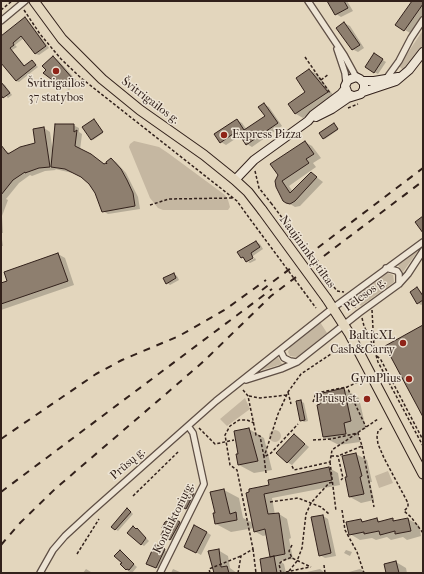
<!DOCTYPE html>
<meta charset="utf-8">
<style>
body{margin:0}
#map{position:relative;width:424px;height:574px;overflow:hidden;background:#e3d6bd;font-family:"IM FELL French Canon",serif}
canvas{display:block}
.frame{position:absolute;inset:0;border:2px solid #32211b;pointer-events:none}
</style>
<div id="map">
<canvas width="424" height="574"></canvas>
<div class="frame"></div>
</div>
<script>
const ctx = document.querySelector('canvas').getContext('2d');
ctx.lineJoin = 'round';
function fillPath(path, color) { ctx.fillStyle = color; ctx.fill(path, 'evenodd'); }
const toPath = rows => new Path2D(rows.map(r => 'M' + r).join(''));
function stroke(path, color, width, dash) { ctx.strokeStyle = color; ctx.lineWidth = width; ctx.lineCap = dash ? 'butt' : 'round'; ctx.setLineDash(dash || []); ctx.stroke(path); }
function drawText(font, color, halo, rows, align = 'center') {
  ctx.font = font + ' "IM FELL French Canon",serif'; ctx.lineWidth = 3; ctx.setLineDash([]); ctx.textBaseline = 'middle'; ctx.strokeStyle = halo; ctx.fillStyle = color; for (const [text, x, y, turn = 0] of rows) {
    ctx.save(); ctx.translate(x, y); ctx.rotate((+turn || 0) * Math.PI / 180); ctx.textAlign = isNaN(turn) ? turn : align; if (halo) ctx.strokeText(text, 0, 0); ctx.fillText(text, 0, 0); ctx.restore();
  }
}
const green = toPath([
 [423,30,423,46,410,64,403,70,399,66],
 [134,141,159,147,168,153,225,195,228,200,230,207,228,210,163,210,158,208,150,198,129,147,130,144],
 [419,248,420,248,403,272,397,264],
 [385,273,388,273,393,275,394,282,361,306,356,302,354,296],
 [320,322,327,333,297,357,290,356,288,352,290,347],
 [278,357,282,364,262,370,262,369],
 [245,398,250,409,227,426,220,419],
 '269 436a6 6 0 1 1 12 0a6 6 0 1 1-12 0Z',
 [388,471,393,483,379,488,375,476]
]);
const shadow = toPath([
 [329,1,347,1,353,11,341,17,336,14],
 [413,1,423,1,423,15,410,33,397,25],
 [25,18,28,20,49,48,39,55,36,54,24,38,15,45,17,47,12,50,26,67,32,61,38,67,19,82,16,81,1,62,1,37],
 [344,23,350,26,364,48,358,52,352,49],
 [53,57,58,60,78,82,69,90,64,87],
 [378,57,386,62,378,74,374,72],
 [309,70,317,74,334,96,303,118,296,114,289,104,306,92],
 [1,83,5,85,12,95,8,98,1,91],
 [264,104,269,107,282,126,252,147,247,144,241,135,226,145,221,142,215,134,237,120,242,123,247,130,266,116],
 [95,121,103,133,93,140,92,139],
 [73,125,79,128,79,132,82,134,80,150,105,165,110,167,111,159,116,162,126,173,138,197,140,209,108,214,103,211,96,193,89,183,77,174,55,169,56,170,45,171,32,176,30,175,19,183,6,199,8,200,2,216,3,233,1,233,3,246,1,246,1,153,4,150,10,153,37,144,44,128,50,132,53,152],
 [335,125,338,130,325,139,323,138],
 [305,142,312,146,321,158,313,163,316,167,289,186,293,192,311,173,323,182,300,206,295,207,287,202,277,187],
 [256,242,260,244,263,249,247,260,241,257],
 [58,254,65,258,74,285,1,310,1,284,8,281],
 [255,258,256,260,250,263,248,262],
 [174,274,177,276,179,280,170,285,167,283],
 [417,288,423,294,423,304,421,305,418,303],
 [344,389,359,398,366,429,358,431,360,442,339,445,323,437],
 [301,401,304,403,308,421,304,422,301,420],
 [249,429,264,438,272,470,254,473,239,465,239,454],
 [294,435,309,447,292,465,287,462],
 [356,454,367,460,372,482,370,482,374,500,361,503,350,497,348,477],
 [329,468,338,473,340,485,272,498,275,515,279,514,287,519,291,538,289,539,293,559,280,561,284,564,286,573,263,573,273,558,267,535,263,536,254,531,254,528,231,532,216,524,216,514,211,492,224,490,239,498,243,518,253,523,247,493],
 [190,491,197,496,190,510,179,505],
 [130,511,133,514,118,531,115,529],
 [323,516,328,519,336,556,325,558,320,555],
 [171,518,184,526,175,542,162,535],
 [377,519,381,522,392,519,397,522,408,519,419,525,421,536,407,540,403,537,391,540,387,537,376,540,372,538,360,540,350,534,347,523,361,520,365,522],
 [137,529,149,541,144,546,141,544],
 [206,532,211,535,201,555,190,549],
 [164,550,169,553,161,570,153,566],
 [218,550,228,556,230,568,237,573,215,573],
 [346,550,352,552,350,556,344,553],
 [120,552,137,567,132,573,128,571,116,556],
 [396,562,406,568,407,573,387,573],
 [86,569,91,572,93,573,83,573],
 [173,569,182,573,171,573],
 [320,569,325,573,307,573,307,572],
 [360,569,367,573,349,573,349,572]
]);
const building = toPath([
 [327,1,344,1,348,8,335,15,327,1],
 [412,1,423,1,423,4,404,31,395,25,412,1],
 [25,17,46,46,35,54,21,36,13,43,14,45,10,48,24,66,32,60,36,65,16,81,1,63,1,36,25,17],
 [344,22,360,45,352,50,336,28,344,22],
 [374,53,383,59,374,73,365,67,374,53],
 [53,56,73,79,63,88,43,73,46,70,42,66,53,56],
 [309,69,328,92,295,114,288,104,305,92,296,78,309,69],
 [1,82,10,93,3,98,1,95,1,82],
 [264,103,278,123,246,145,237,131,220,143,214,134,237,119,244,130,265,116,258,107,264,103],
 [94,119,103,132,91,140,82,127,94,119],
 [334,123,338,129,323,139,319,133,334,123],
 [55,124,74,124,74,132,77,130,75,146,91,154,104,164,106,163,107,164,106,162,111,158,121,169,127,180,133,193,135,206,102,212,95,193,89,184,81,177,65,169,51,167,55,124],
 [44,127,50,167,39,168,25,173,25,172,13,180,1,195,1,145,8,154,20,147,35,143,33,129,44,127],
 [305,141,314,154,306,159,309,163,282,181,290,193,311,172,317,177,295,201,290,204,286,203,283,201,276,187,275,181,278,175,270,164,305,141],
 [423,216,423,233,415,222,423,216],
 [256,241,260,247,251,253,253,258,246,262,243,257,241,258,237,252,256,241],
 [58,253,68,281,1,304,1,283,7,281,4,272,58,253],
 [174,273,176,278,166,284,163,278,174,273],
 [417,287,423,296,423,300,417,304,410,292,417,287],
 [423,325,423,417,385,346,423,325],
 [344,388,351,421,344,423,346,434,323,437,317,405,320,404,318,394,344,388],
 [301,400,305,420,300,421,296,401,301,400],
 [249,428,258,461,238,465,236,454,238,454,234,431,249,428],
 [294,434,305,444,287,463,276,453,294,434],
 [356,453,362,476,360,477,364,494,349,497,345,477,347,477,342,456,356,453],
 [329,467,332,480,264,494,268,514,279,513,285,554,270,557,265,529,254,532,246,493,249,492,249,489,269,485,268,480,329,467],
 [186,488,194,493,186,509,178,505,186,488],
 [224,489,230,514,236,512,237,520,215,524,213,513,215,513,210,492,224,489],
 [127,508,131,512,115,530,111,527,127,508],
 [323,515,331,553,319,556,311,517,323,515],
 [171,517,180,522,170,540,161,535,164,529,162,528,165,522,167,521,168,522,171,517],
 [377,518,378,522,393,518,393,521,408,518,411,531,395,534,395,531,380,535,379,531,364,534,364,532,349,535,346,522,361,519,362,522,377,518],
 [194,525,207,532,196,553,184,547,194,525],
 [133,526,136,529,137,528,146,538,141,545,127,533,133,526],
 [155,544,165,549,156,568,146,564,155,544],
 [219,549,221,567,227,566,229,573,214,573,208,551,219,549],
 [120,550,134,564,129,570,127,569,126,570,120,564,122,563,114,556,120,550],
 [274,556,277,573,262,573,260,559,274,556],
 [396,561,399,573,386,573,384,564,396,561]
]);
const path = toPath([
 [1,10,12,1],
 [24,10,40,34,61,59,81,78,237,201,250,219],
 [305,57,330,93],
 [321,80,329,74],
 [348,108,358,104],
 [255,171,259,188,271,203],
 [150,205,169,199,233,198],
 [337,291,344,292],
 [351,301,356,308],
 [372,310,374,347],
 [362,318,364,326,374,348,378,362,423,446],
 [377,356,381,360,423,440],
 [358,382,347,387,366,427],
 [243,390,248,396,256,435,260,436,264,457,271,453,298,424],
 [288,392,291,404],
 [249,396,260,398,287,395],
 [313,402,316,393,347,387],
 [199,428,215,444,234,440],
 [382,428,378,431,377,437,378,444,384,458,408,503,408,507,404,511,411,517,423,533],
 [313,440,331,439,358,433,362,446,338,456],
 [362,446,374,507],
 [331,456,338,456,343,478,341,480],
 [330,462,336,511],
 [292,466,294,470,330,462,332,450,378,419],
 [266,473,264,457,278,414,288,392,301,374,340,348],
 [133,496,179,451],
 [270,502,298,498,321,507,329,514],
 [342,510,345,530,357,552,364,573],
 [292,545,289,551,292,558,311,567],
 [253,549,256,573],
 [77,554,99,519],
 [324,565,325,573],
 [289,571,297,561,302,548,306,514,311,503,329,483,333,482],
 [210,573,209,569,241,556],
 [238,573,241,556,253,549,237,470,230,465,225,435,230,426,239,420,247,420,254,423],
 [281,573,310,567],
 [281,573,279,564,282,561,292,557]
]);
const minor = toPath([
 [308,1,344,55,356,77],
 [1,21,25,1],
 [337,49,345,73,346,82],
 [386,79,399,61,411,38,423,20],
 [386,268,397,271,399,274,399,284],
 [280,350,284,358,290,361,296,362],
 [246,380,281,369,297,362,359,313,399,284,408,274,423,251],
 [40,573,53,550,65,536,91,512,216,401,333,308,423,242],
 [160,573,204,484,193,433,188,426]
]);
const secondary = toPath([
 [362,81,374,81,398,77],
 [363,92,396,81,409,70,423,52],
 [316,117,332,109,348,98,361,94,364,89,364,83,360,79,356,77,348,80,345,86,348,94,353,96],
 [235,180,254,160,308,121,313,115,341,94,345,89]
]);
const primary = toPath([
 [34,1,62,39,102,79,140,110,204,155,235,180,248,192,262,210],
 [327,299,349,333,423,474]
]);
const rail = toPath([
 [262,290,423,168],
 [1,439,96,374,122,360,179,336,226,309,266,280],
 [1,492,272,289],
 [1,545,20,523,55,489,174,387,204,361,271,296,423,181]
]);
const pathBridge = toPath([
 [271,203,337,291],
 [250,219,316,308]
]);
const primaryBridge = toPath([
 [262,210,327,299]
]);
const markers = [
 [56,71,4,"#8f2418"],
 [224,135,4,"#8f2418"],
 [403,343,4,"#8f2418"],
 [409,379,4,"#8f2418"],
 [367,399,4,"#8f2418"]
];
const poiNames = [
 ["Švitrigailos",56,84,"center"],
 ["37 statybos",56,98,"center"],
 ["Express Pizza",232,135,"left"],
 ["BalticXL",395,336],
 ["Cash&Carry",395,350],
 ["GymPlius",401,379],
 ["Prūsų st.",359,399]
];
const streetNames = [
 ["Švitrigailos g.",150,101,37],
 ["Naujininkų tiltas",307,252,54],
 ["Pelesos g.",365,295,-36],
 ["Prūsų g.",128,464,-41],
 ["Konduktorių g.",174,518,-64]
];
fillPath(green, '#c5b7a1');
fillPath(shadow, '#0003');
fillPath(building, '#8e7f6f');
stroke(building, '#32211b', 1);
stroke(minor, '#5e4e44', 8);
stroke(secondary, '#32211b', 10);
stroke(primary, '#32211b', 11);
stroke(path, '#32211b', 1.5, [3, 2]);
stroke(minor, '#ede4d4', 5.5);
stroke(secondary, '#ede4d4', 8);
stroke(primary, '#e3d6bd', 9);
stroke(rail, '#32211b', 2, [7, 7]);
stroke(primaryBridge, '#32211b', 11, []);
stroke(pathBridge, '#32211b', 1.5, [3, 2]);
stroke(primaryBridge, '#e3d6bd', 9);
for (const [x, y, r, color] of markers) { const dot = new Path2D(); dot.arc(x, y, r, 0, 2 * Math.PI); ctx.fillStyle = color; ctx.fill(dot); stroke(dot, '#ede4d4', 1.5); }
drawText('12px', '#32211b', '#ede4d4', poiNames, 'right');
drawText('12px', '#32211b', '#ede4d4', streetNames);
</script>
